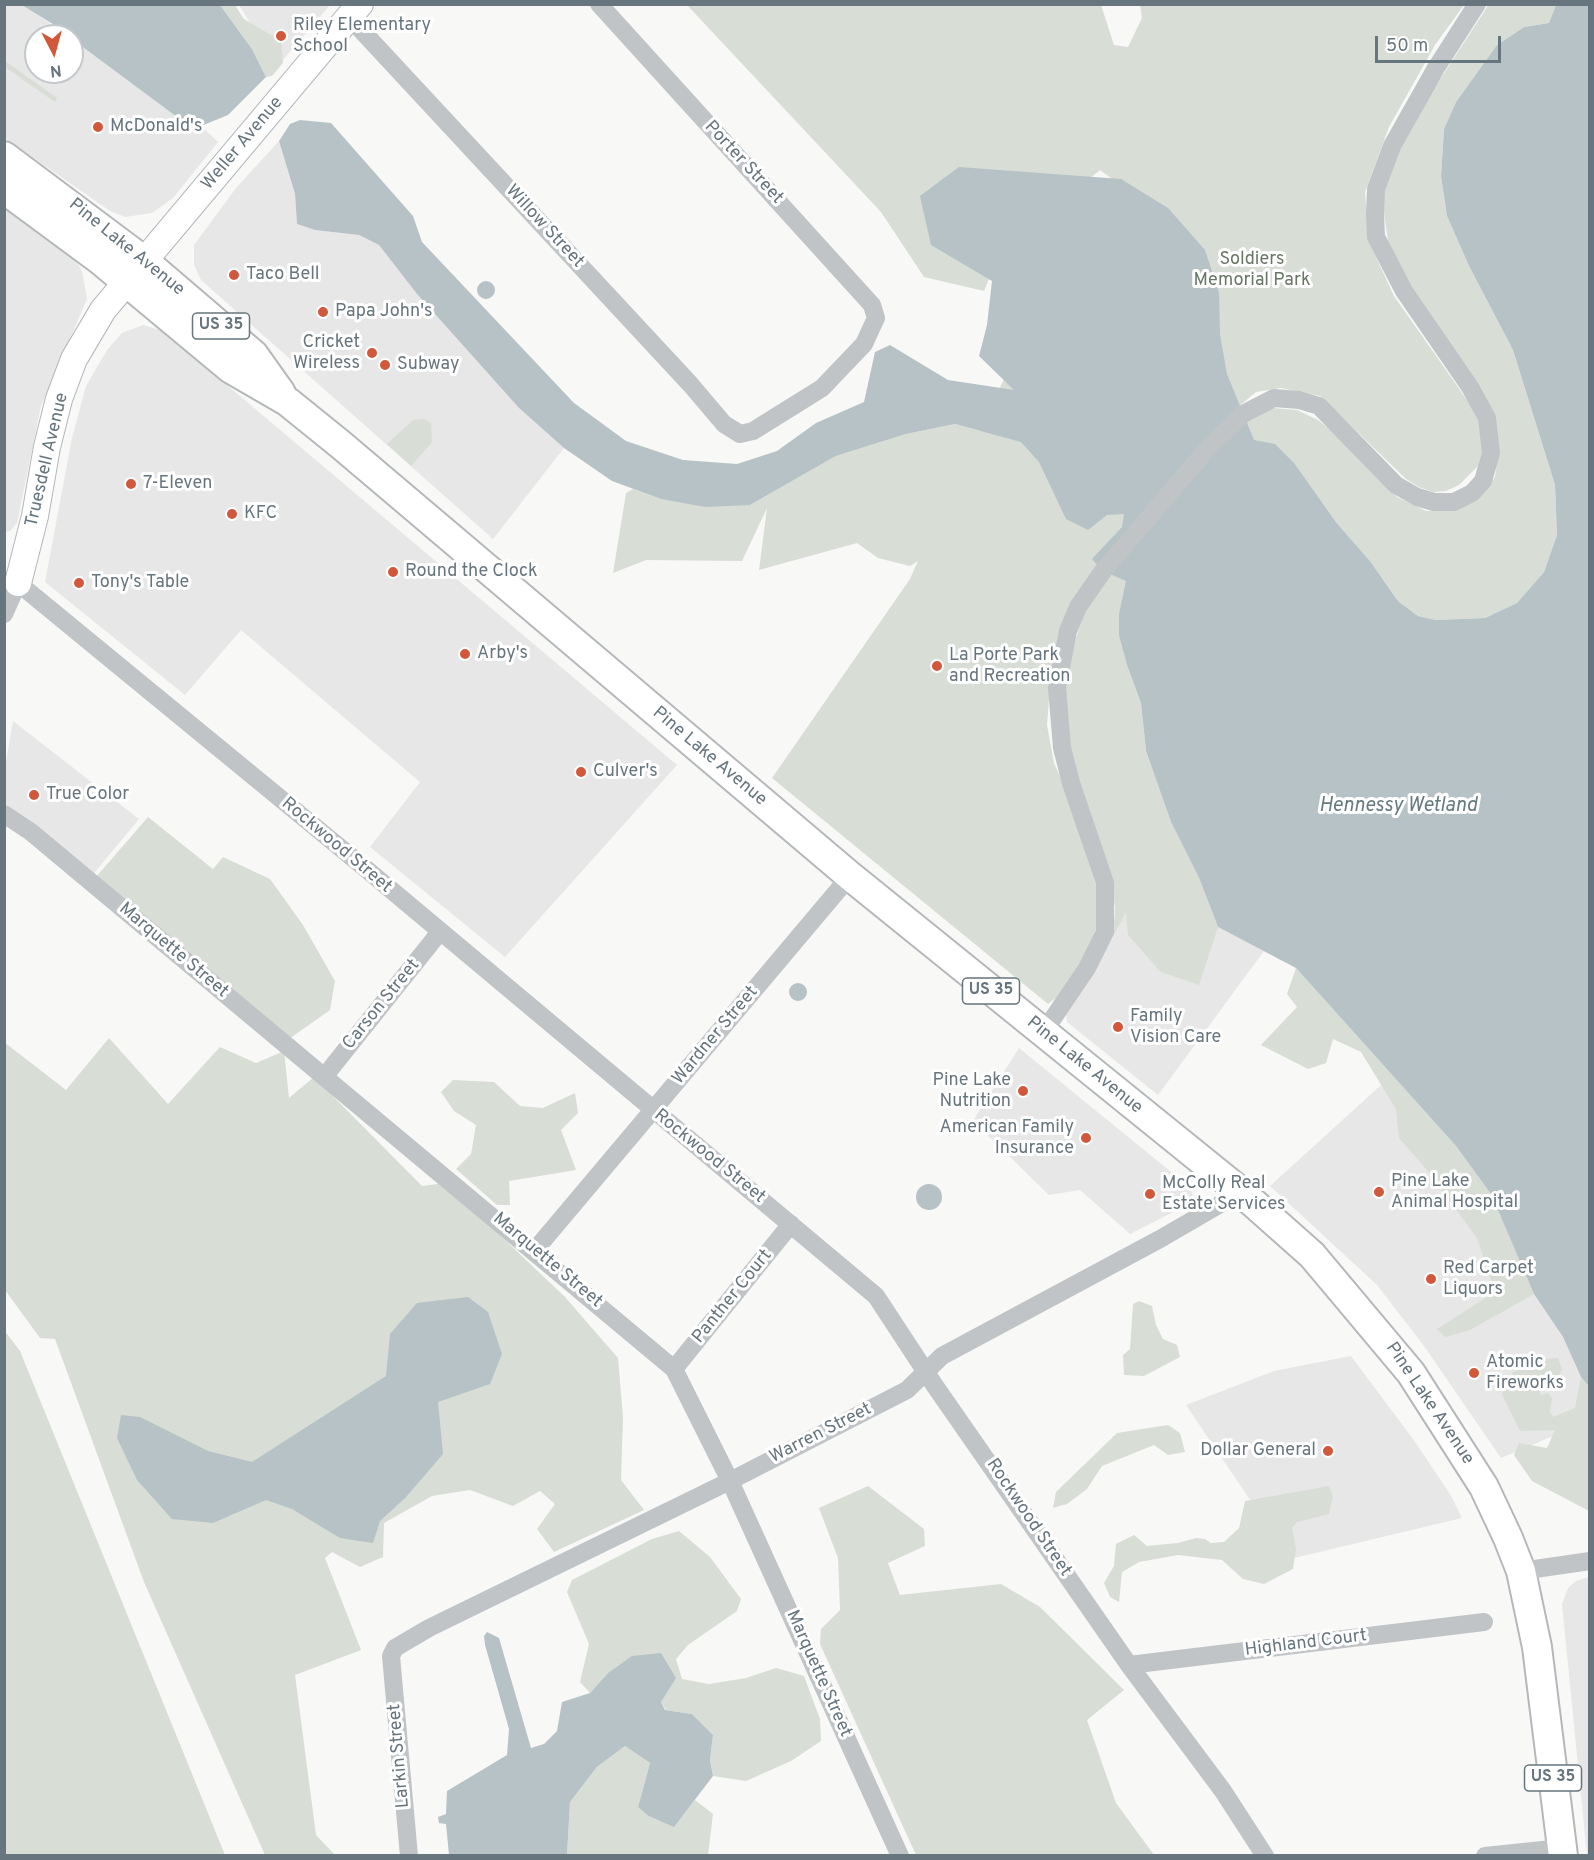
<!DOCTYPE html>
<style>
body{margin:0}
#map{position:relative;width:1594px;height:1860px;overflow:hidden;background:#f8f8f6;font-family:Overpass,sans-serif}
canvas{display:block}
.frame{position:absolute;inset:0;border:6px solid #66757e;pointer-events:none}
.north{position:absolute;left:24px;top:24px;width:60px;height:60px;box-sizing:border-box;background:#fff;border:2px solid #c2c8cb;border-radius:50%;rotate:174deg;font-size:16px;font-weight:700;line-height:24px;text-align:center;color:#66757e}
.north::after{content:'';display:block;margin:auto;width:21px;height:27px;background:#d2583c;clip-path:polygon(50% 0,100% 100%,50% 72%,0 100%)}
.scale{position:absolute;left:1375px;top:36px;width:126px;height:27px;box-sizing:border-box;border:3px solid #66757e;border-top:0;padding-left:8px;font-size:18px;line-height:21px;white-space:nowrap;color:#66757e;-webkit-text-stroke:4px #fff;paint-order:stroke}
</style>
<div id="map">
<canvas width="1594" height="1860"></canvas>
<div class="frame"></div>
<div class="north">N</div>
<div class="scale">50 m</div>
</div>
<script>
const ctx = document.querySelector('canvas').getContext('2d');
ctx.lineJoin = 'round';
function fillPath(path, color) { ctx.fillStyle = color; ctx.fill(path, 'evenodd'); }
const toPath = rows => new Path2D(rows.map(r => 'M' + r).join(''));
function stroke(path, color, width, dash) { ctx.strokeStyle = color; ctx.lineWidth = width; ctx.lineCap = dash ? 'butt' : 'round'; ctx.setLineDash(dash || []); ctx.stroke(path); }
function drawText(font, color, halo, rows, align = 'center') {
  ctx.font = font + ' Overpass,sans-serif'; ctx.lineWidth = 6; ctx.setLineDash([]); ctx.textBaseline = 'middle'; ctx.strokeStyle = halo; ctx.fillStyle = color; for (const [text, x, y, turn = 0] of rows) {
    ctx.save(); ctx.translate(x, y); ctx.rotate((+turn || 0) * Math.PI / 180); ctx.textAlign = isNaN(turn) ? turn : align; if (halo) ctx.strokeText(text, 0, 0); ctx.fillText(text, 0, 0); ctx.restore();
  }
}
const built = toPath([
 [22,4,68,36,36,36,36,72,72,72,72,39,185,123,201,126,218,142,173,198,152,213,125,217,110,211,5,138,5,5],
 [239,5,330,5,277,67],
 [279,141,295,194,297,224,315,230,359,235,379,245,417,294,519,408,564,448,493,539,201,280,194,265,194,245,236,188],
 [5,209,76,261,82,271,87,299,41,406,17,523,10,531,5,532],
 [143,325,163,331,677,765,505,957,370,847,420,782,241,630,185,695,45,582,72,438,86,386,107,350,122,333],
 [13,721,139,819,90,878,5,804,5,767],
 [1171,822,1218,927,1264,951,1158,1095,1067,1022,1066,1015,1113,937],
 [1019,1048,1192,1189,1193,1202,1130,1234,1080,1190,1049,1195,973,1121],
 [1392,1075,1456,1146,1491,1194,1534,1294,1563,1337,1581,1377,1589,1386,1589,1421,1501,1458,1424,1346,1377,1285,1270,1186],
 [1351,1356,1413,1439,1450,1494,1462,1518,1290,1559,1186,1405,1274,1371],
 [1589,1577,1590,1855,1587,1856,1562,1604,1568,1588,1576,1581]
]);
const green = toPath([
 [1489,4,1556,5,1549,23,1524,27,1497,45,1456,102,1444,129,1441,176,1447,216,1469,266,1513,350,1555,485,1557,535,1544,572,1517,603,1485,618,1436,620,1418,616,1398,601,1370,561,1335,521,1128,668,1141,703,1146,751,1171,822,1199,878,1218,927,1199,985,1161,972,1128,935,1126,912,1113,937,1115,908,1110,873,1073,762,1064,704,1070,656,1086,608,1116,567,1250,417,1273,408,1297,410,1318,420,1339,437,1397,497,1426,511,1451,510,1478,499,1495,477,1499,448,1389,247,1382,199,1394,161,1419,112],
 [220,5,235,5,244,19,281,41,283,63,272,76,266,77,252,49],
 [687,5,1101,5,1114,45,1128,47,1142,18,1140,5,1464,5,1435,45,1389,127,1365,192,1369,242,1394,296,1479,417,1482,451,1478,466,1459,485,1446,491,1433,492,1419,487,1406,479,1320,396,1281,388,1256,392,1195,443,1133,516,1051,673,1047,725,1054,763,1063,783,1099,895,1097,927,1087,952,1056,998,1048,1004,772,778,910,579,918,561,910,566,878,558,857,543,759,570,767,508,742,561,646,560,613,573,626,493,633,489,661,499,750,505,836,456,906,434,955,424,980,431,1004,379,1139,199,1100,170,1061,202,1004,242,984,291,924,277,881,212],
 [5,61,57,98,55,102,5,67],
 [424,419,431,423,432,442,411,466,387,444,413,420],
 [148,817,213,869,223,857,270,879,303,925,335,981,330,1010,289,1039,230,991,227,984,96,877],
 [1296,968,1456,1146,1483,1183,1491,1194,1534,1294,1470,1330,1445,1337,1437,1329,1495,1292,1477,1238,1428,1171,1399,1138,1396,1109,1361,1052,1333,1039,1326,1063,1308,1069,1261,1045,1297,1007,1287,994],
 [109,1038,168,1104,220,1047,256,1063,284,1051,289,1098,314,1077,422,1186,445,1183,565,1297,618,1358,623,1418,621,1480,644,1510,554,1552,537,1529,555,1504,540,1491,513,1506,470,1490,432,1496,384,1523,383,1557,360,1567,332,1552,325,1558,361,1650,295,1675,316,1835,335,1855,265,1855,144,1582,55,1339,40,1338,5,1290,4,1042,66,1090],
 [453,1080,494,1082,520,1106,543,1108,575,1093,578,1113,561,1130,576,1170,509,1181,510,1205,497,1205,456,1169,471,1154,476,1125,454,1111,441,1092],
 [1139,1301,1152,1306,1156,1325,1163,1339,1177,1345,1180,1357,1144,1376,1124,1375,1123,1355,1130,1349,1133,1304],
 [4,1330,20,1351,225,1855,5,1855],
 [1558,1358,1562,1369,1559,1377,1542,1382,1538,1388,1541,1395,1548,1393,1552,1398,1550,1412,1553,1417,1575,1408,1581,1377,1589,1386,1589,1511,1532,1481,1514,1455,1519,1443,1547,1448,1555,1430,1520,1431,1502,1394,1513,1372,1546,1359],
 [1168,1425,1180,1433,1185,1452,1168,1455,1154,1445,1102,1466,1087,1489,1067,1504,1053,1508,1056,1492,1117,1433],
 [868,1486,924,1529,925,1546,888,1563,900,1595,1001,1584,1040,1607,1124,1690,1087,1720,1116,1803,1154,1855,916,1855,820,1644,821,1629,840,1610,838,1558,819,1508],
 [1329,1486,1333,1496,1329,1514,1297,1522,1292,1528,1296,1549,1293,1569,1264,1584,1243,1579,1222,1560,1178,1555,1139,1562,1122,1572,1119,1602,1110,1597,1104,1583,1114,1566,1116,1544,1134,1535,1147,1546,1178,1543,1196,1538,1205,1539,1211,1543,1224,1542,1239,1528,1245,1501],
 [679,1531,710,1557,741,1599,737,1611,688,1645,676,1659,682,1679,709,1684,746,1678,776,1668,804,1676,820,1719,821,1741,791,1761,746,1781,713,1776,710,1760,713,1735,692,1714,666,1710,661,1702,608,1673,590,1693,580,1682,589,1644,567,1592,572,1580,652,1539],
 [625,1746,650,1763,638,1807,674,1826,695,1800,713,1814,708,1855,567,1856,570,1802,597,1767]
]);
const water = toPath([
 [22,5,220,5,252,49,266,77,228,115,201,126,185,123,72,39,72,36],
 [1556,5,1589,5,1589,1386,1581,1377,1563,1337,1534,1294,1491,1194,1456,1146,1296,968,1218,927,1199,878,1171,822,1146,751,1141,703,1128,668,1119,635,1119,614,1126,581,1103,571,1092,559,1122,527,1124,514,1107,515,1088,530,1066,519,1039,462,1021,442,955,424,906,434,836,456,750,505,705,507,661,499,612,481,564,448,519,408,417,294,379,245,359,235,315,230,297,224,295,194,279,141,290,124,300,120,331,123,413,216,422,242,574,403,626,441,683,460,737,464,777,451,816,423,864,402,875,352,890,345,948,380,1014,390,979,356,987,325,992,281,931,245,920,196,959,167,1121,179,1168,208,1205,250,1219,293,1220,335,1227,374,1254,440,1275,444,1294,463,1335,521,1370,561,1398,601,1418,616,1436,620,1485,618,1517,603,1544,572,1557,535,1555,485,1513,350,1469,266,1447,216,1441,176,1444,129,1456,102,1497,45,1524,27,1549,23],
 '477 290a9 9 0 1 1 18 0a9 9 0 1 1-18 0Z',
 '789 992a9 9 0 1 1 18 0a9 9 0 1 1-18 0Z',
 '916 1197a13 13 0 1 1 26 0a13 13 0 1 1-26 0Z',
 [468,1297,488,1312,502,1354,490,1384,438,1402,443,1454,406,1497,380,1521,373,1543,340,1538,292,1509,266,1500,213,1523,172,1519,137,1480,117,1438,121,1415,140,1417,208,1451,252,1462,386,1376,390,1334,417,1303],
 [487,1632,499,1638,531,1748,544,1744,557,1731,562,1702,590,1693,608,1673,632,1656,661,1653,676,1678,661,1702,665,1710,692,1714,713,1735,710,1760,713,1776,674,1827,649,1816,638,1807,650,1763,625,1746,597,1767,570,1802,567,1855,449,1855,446,1824,439,1823,438,1817,446,1814,447,1791,507,1755,509,1729,485,1645,484,1636]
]);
const street = toPath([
 [350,18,691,385,724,424,740,434,753,431,822,388,864,344,876,318,872,305,599,4],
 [4,614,18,583,365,868,876,1296,935,1386,1129,1665,1223,1791,1265,1856],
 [4,814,31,832,674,1369,730,1481,900,1856],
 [1043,1033,1087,968,1105,932,1105,883,1071,783,1062,748,1057,688,1068,631,1078,607,1103,571,1209,447,1243,414,1274,398,1299,400,1319,406,1396,485,1417,497,1434,502,1454,502,1472,493,1483,481,1491,453,1487,418,1470,387,1404,291,1376,237,1375,213,1376,189,1392,146,1436,68,1477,4],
 [324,1077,439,933],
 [535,1250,850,876],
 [674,1369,791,1224],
 [1521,1571,1590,1561],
 [1129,1665,1484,1622],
 [409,1856,391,1656,395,1648,429,1628,730,1481,907,1390,942,1356,1160,1239,1241,1192],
 [1485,1856,1562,1848]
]);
const secondary = toPath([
 [18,583,35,516,47,447,59,399,74,359,103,310,360,4]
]);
const primary = toPath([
 [4,156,143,260,254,355,281,393],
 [4,189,100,260,231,369,288,402,340,444,850,876,1241,1192,1312,1255,1411,1373,1484,1487,1508,1538,1521,1571,1537,1647,1563,1856]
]);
const markers = [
 [281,36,6,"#d2583c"],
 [98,127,6,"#d2583c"],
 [234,275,6,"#d2583c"],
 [323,312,6,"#d2583c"],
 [372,353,6,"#d2583c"],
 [385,365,6,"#d2583c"],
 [131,484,6,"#d2583c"],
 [232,514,6,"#d2583c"],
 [393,572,6,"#d2583c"],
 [79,583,6,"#d2583c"],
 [465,654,6,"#d2583c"],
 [937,666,6,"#d2583c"],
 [581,772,6,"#d2583c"],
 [34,795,6,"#d2583c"],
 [1118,1027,6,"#d2583c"],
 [1023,1091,6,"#d2583c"],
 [1086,1138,6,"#d2583c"],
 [1379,1192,6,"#d2583c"],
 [1150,1194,6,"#d2583c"],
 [1431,1279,6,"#d2583c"],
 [1474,1373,6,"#d2583c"],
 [1328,1451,6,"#d2583c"]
];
const shields = [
 [221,326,57],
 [991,991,57],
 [1553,1778,57]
];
const shieldNames = [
 ["US 35",221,326],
 ["US 35",991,991],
 ["US 35",1553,1778]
];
const poiNames = [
 ["Riley Elementary",293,26],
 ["School",293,47],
 ["McDonald's",110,127],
 ["Taco Bell",246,275],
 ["Papa John's",335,312],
 ["Cricket",360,343,"right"],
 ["Wireless",360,364,"right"],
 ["Subway",397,365],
 ["7-Eleven",143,484],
 ["KFC",244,514],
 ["Round the Clock",405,572],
 ["Tony's Table",91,583],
 ["Arby's",477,654],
 ["La Porte Park",949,656],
 ["and Recreation",949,677],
 ["Culver's",593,772],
 ["True Color",46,795],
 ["Family",1130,1017],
 ["Vision Care",1130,1038],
 ["Pine Lake",1011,1081,"right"],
 ["Nutrition",1011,1102,"right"],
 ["American Family",1074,1128,"right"],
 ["Insurance",1074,1149,"right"],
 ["Pine Lake",1391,1182],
 ["Animal Hospital",1391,1203],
 ["McColly Real",1162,1184],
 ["Estate Services",1162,1205],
 ["Red Carpet",1443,1269],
 ["Liquors",1443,1290],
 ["Atomic",1486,1363],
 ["Fireworks",1486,1384],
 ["Dollar General",1316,1451,"right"]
];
const streetNames = [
 ["Weller Avenue",243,144,-50],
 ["Porter Street",743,163,47],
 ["Willow Street",544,227,47],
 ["Pine Lake Avenue",126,248,39],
 ["Truesdell Avenue",48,460,-77],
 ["Pine Lake Avenue",709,757,40],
 ["Rockwood Street",336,846,40],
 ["Marquette Street",173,951,40],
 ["Carson Street",382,1005,-51],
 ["Wardner Street",716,1036,-50],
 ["Pine Lake Avenue",1084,1066,39],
 ["Rockwood Street",709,1157,39],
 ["Marquette Street",547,1261,40],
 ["Panther Court",733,1297,-51],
 ["Pine Lake Avenue",1429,1404,56],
 ["Warren Street",821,1434,-27],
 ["Rockwood Street",1028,1518,56],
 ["Highland Court",1306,1644,-7],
 ["Marquette Street",818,1674,66],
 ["Larkin Street",400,1756,-95]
];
const parkNames = [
 ["Soldiers",1252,260],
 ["Memorial Park",1252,281]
];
const waterNames = [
 ["Hennessy Wetland",1398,807]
];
fillPath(built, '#e6e7e6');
fillPath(green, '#d8ddd5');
fillPath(water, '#b7c2c6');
stroke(secondary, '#b2b8bc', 28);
stroke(primary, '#b4b8bb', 32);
stroke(street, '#c0c4c7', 18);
stroke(secondary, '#fff', 26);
stroke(primary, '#fff', 28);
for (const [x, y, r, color] of markers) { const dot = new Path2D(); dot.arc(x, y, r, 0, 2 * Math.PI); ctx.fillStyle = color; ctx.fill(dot); stroke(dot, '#fff', 2); }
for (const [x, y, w] of shields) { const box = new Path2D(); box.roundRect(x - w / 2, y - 13, w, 26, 4.5); ctx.fillStyle = '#fff'; ctx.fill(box); stroke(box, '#66757e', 1.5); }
drawText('bold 16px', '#66757e', null, shieldNames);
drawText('18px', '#66757e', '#fff', poiNames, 'left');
drawText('18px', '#66757e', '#fff', streetNames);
drawText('18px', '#687764', '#fff', parkNames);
drawText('italic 20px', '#667a7f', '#fff', waterNames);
</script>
